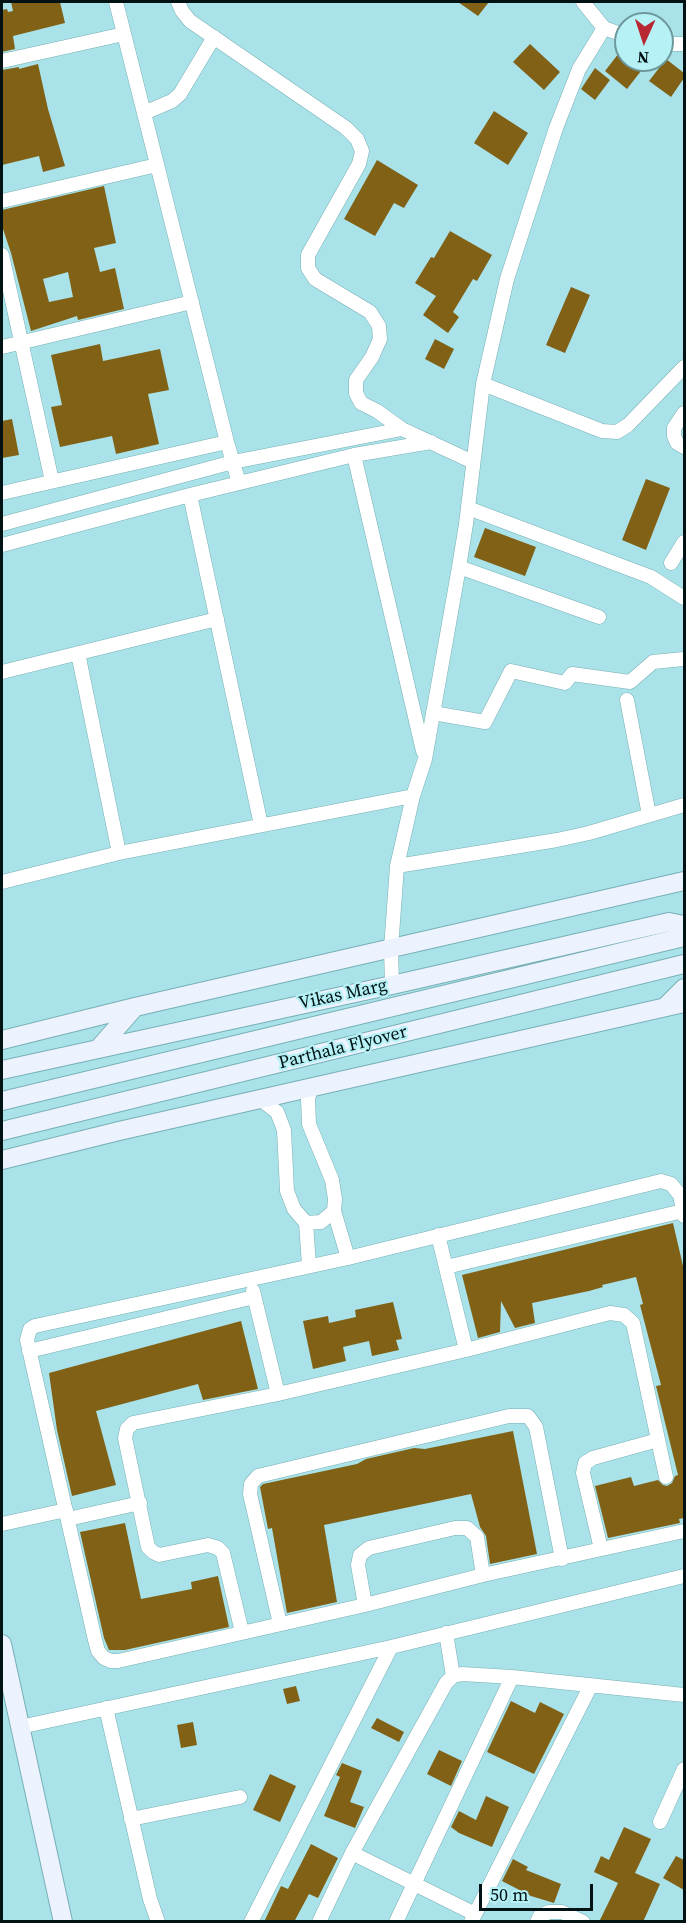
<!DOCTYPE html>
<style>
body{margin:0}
#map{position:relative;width:686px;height:1923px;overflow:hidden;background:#a9e3e9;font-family:"Source Serif 4",serif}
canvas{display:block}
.frame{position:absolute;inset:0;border:3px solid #001214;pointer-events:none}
.north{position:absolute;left:614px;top:12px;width:60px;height:60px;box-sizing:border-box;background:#b6f1f6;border:2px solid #6d989c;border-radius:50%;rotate:183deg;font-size:16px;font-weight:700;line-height:24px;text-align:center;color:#001214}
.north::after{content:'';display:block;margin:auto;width:21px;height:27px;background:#b82831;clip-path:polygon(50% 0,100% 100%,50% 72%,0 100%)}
.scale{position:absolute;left:479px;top:1884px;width:114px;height:27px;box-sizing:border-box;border:3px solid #001214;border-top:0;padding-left:8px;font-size:18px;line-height:21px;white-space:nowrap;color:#001214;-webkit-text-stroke:4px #b6f1f6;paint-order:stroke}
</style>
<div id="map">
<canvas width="686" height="1923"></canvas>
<div class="frame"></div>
<div class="north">N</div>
<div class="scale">50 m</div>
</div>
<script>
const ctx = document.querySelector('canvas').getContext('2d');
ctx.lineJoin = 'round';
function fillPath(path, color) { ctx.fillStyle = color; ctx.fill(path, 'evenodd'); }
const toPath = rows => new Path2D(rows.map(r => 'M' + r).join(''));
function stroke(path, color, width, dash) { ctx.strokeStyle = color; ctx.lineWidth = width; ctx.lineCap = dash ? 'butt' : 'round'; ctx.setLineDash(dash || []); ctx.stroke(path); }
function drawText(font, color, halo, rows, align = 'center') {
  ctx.font = font + ' "Source Serif 4",serif'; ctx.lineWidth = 4.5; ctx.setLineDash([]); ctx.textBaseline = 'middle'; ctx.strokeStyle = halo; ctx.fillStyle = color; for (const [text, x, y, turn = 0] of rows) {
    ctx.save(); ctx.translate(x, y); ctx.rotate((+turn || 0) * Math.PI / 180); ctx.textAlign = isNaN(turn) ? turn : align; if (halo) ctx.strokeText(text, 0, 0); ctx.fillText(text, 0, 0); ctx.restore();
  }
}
const building = toPath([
 [11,2,60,2,65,23,13,36,15,49,2,52,2,10,7,9,8,12,13,11],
 [458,2,489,2,478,16],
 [530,44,560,72,544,90,513,62],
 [619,53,641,71,627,89,605,71],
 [666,59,684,73,684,78,671,97,649,81],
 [38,64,48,109,65,166,43,172,39,156,2,165,2,70,19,67,19,69],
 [595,68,610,80,595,100,581,89],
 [494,111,528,133,508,165,474,143],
 [377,160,418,185,404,208,394,203,375,236,344,219],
 [104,186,116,243,94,248,100,272,115,268,124,309,78,320,77,316,31,331,11,253,2,226,2,210],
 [68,272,73,297,49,302,43,279],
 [450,231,492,255,477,281,473,279,453,312,459,317,448,333,423,315,436,296,415,283,431,257,434,258],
 [571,287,590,295,565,353,546,345],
 [435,339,454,349,444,369,425,359],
 [100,344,103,361,160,349,169,390,148,394,159,444,116,454,112,436,60,447,51,407,62,405,51,355],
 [12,419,19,455,2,458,2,421],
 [646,479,670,488,646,550,622,540],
 [485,528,536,547,525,576,474,557],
 [673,1223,684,1270,684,1518,679,1519,680,1523,608,1538,595,1486,631,1477,634,1486,658,1480,663,1485,667,1486,672,1483,675,1476,678,1475,656,1386,661,1385,640,1305,643,1304,636,1277,602,1285,603,1287,589,1291,532,1303,535,1323,515,1328,501,1301,500,1332,478,1338,462,1275],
 [393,1302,402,1339,396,1340,399,1350,372,1356,369,1341,343,1347,346,1361,313,1369,303,1321,328,1316,329,1323,356,1317,355,1310],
 [241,1321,258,1389,203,1400,198,1384,96,1411,116,1485,72,1496,57,1430,49,1373],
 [513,1431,537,1554,490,1564,486,1536,480,1527,471,1494,324,1525,337,1602,287,1613,272,1528,268,1529,260,1487,263,1484,357,1464,366,1459,414,1448,425,1449],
 [125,1523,141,1599,192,1589,191,1582,218,1576,229,1627,125,1650,109,1650,104,1638,80,1532],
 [296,1686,300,1701,287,1704,283,1689],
 [511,1701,535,1713,540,1702,564,1714,534,1774,487,1752],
 [377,1718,404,1732,399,1742,371,1728],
 [193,1722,197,1745,181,1748,177,1725],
 [439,1750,462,1761,451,1786,427,1774],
 [342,1763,362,1771,350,1802,364,1807,355,1828,324,1816,340,1777,336,1775],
 [270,1774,296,1786,280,1822,253,1810],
 [486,1796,509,1807,492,1847,459,1833,451,1827,459,1811,476,1820],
 [624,1827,651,1839,635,1873,660,1884,643,1922,599,1922,618,1883,594,1872,601,1856,609,1860],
 [311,1844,338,1858,318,1898,309,1894,294,1922,264,1922,281,1886,288,1889],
 [676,1856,684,1860,684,1890,663,1878],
 [513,1859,528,1867,526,1870,561,1884,554,1903,531,1896,502,1881]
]);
const street = toPath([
 [116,2,227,442,239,483],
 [178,2,182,11,190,21,346,128,357,139,362,151,359,164,308,255,308,268,315,279,370,312,379,326,380,339,372,357,356,380,356,393,361,403,377,411,402,429,473,462],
 [604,28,626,36],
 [662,44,684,44],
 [2,61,124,34],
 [144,113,172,101,180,94,214,37],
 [2,201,157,165],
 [2,255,52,481],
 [2,347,192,302],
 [483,384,602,431,617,432,628,425,684,367],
 [684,413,674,428,674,436,677,443,684,447],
 [354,455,423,751],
 [2,493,227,442],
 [190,495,261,825],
 [468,508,651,577,684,598],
 [2,524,233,462,402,429],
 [2,545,190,495,354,455,431,442],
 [671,563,684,542],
 [459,567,599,617],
 [78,653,119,853],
 [2,672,217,619],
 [627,700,649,815],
 [433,713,485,722,511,671,565,683,572,674,630,682,653,662,684,659],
 [397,866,557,840,589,833,684,805],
 [2,882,119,853,413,796],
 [392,985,391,949,397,866,413,796,425,759,459,567,466,524,483,384,507,279,556,128,579,69,604,28,583,2],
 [260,1099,277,1112,284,1130,287,1191,294,1209,306,1223,321,1222,334,1211,335,1199,332,1180,309,1124,308,1099,311,1088],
 [334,1211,348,1258],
 [684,1216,680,1195,671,1184,661,1181,348,1258,35,1326,30,1329,27,1340,95,1640,98,1651,104,1658,111,1661,118,1661,365,1605,483,1575,684,1531],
 [306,1223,309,1265],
 [438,1235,466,1350,610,1313,624,1315,633,1323,666,1477],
 [446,1267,683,1211],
 [253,1291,278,1394],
 [29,1351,254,1297],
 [68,1519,140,1503],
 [2,1524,66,1510],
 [601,1549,583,1473,585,1463,593,1458,658,1440],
 [365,1605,358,1565,360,1555,369,1548,455,1528,467,1528,477,1537,483,1575],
 [280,1624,250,1494,251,1484,258,1476,509,1416,528,1416,536,1427,562,1559],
 [242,1632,223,1553,218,1548,208,1545,159,1555,153,1552,148,1547,125,1438,127,1429,133,1423,278,1394,466,1350],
 [446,1633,453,1676],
 [106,1708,150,1899,158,1922],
 [20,1727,391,1647,684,1576],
 [131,1819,240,1797],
 [660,1822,684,1769],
 [352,1853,475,1914],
 [251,1922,391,1647],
 [319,1922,352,1853,446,1683,453,1676,462,1674,512,1677,684,1695],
 [396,1922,512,1677],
 [471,1922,591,1685],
 [537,1922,540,1916,549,1912,562,1912,583,1922]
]);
const secondary = toPath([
 [665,1007,684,988],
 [2,1040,135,1007,684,881],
 [99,1048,135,1007],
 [2,1070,392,985,669,922,684,925],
 [2,1101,684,937],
 [2,1131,684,964],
 [2,1160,119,1131,684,1003],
 [2,1644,63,1922]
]);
const streetNames = [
 ["Vikas Marg",343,995,-12],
 ["Parthala Flyover",343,1048,-14]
];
fillPath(building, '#816116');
stroke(street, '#77afb5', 15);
stroke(secondary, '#77afb5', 20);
stroke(street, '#fff', 14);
stroke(secondary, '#ecf3ff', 18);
drawText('18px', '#001214', '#b6f1f6', streetNames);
</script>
